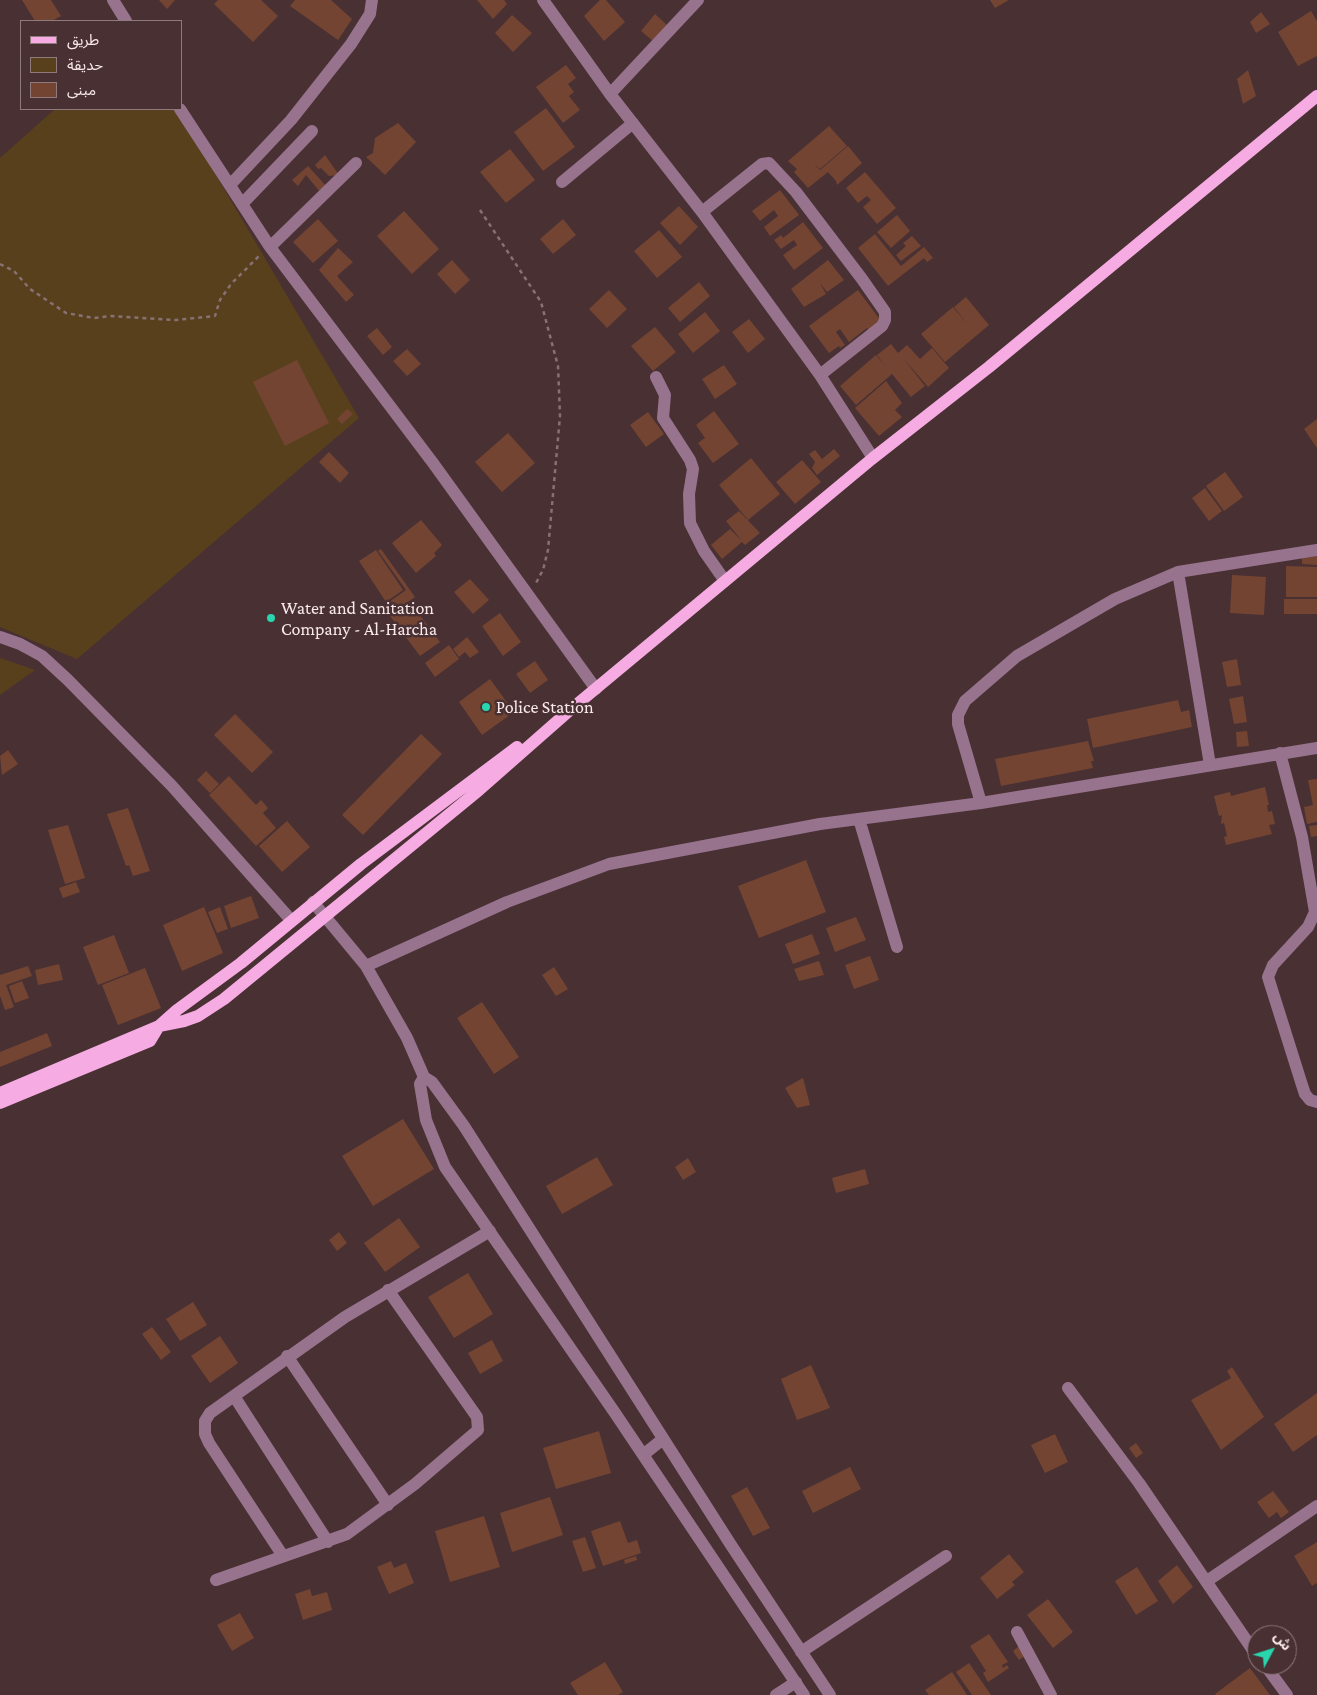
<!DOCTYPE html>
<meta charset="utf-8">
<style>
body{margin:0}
#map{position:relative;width:1317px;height:1695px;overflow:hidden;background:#493033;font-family:"Crimson Pro","Noto Sans Arabic",serif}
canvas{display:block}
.legend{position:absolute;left:20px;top:20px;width:162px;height:90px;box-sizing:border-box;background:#493033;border:1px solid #8f7a7d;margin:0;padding:6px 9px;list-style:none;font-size:15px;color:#f9e9eb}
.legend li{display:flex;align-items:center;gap:10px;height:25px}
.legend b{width:25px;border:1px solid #8f7a7d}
.north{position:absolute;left:1247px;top:1625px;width:50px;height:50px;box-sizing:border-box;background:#493033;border:1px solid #8f7a7d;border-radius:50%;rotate:50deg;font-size:14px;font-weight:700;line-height:20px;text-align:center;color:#f9e9eb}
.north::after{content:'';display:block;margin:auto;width:18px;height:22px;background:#28d5ad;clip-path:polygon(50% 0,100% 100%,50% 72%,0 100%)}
</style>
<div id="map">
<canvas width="1317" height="1695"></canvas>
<ul class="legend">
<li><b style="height:6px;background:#f6ace3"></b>طريق</li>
<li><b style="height:14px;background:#59401c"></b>حديقة</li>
<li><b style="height:14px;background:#734432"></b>مبنى</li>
</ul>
<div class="north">ش</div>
</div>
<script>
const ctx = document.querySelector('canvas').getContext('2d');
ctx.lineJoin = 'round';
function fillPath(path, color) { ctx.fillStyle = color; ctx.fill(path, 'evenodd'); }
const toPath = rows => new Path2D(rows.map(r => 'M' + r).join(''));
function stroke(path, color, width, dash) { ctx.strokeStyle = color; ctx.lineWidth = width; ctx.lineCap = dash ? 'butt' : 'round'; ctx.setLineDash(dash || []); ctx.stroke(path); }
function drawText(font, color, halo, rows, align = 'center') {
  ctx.font = font + ' "Crimson Pro",serif'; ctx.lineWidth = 5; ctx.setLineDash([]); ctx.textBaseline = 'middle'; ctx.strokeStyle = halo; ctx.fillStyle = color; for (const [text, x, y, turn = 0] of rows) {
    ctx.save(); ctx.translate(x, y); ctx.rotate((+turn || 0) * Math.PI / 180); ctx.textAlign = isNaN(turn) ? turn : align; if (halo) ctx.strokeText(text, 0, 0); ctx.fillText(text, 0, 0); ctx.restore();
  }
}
const green = toPath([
 [55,109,177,109,359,418,77,659,0,627,0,158],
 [0,658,35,670,0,695]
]);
const building = toPath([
 [22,0,51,0,61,16,52,21,35,21],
 [159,0,175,0,167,9],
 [218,0,261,0,278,16,253,42,214,4],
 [295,0,331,0,352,19,338,40,290,6],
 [477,0,504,0,507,4,493,19],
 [600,0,606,0,625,22,604,41,584,16],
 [990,0,1009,0,995,8],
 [1311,11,1317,21,1317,56,1298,66,1278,32],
 [1261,12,1270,24,1256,33,1250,22],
 [655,14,668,26,654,42,641,31],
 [512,15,532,33,513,52,495,33],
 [566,65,576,78,568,84,574,92,569,96,580,110,563,123,536,87],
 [1248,70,1256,96,1243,104,1237,79],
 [546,108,575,147,543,171,514,132],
 [398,123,416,142,385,175,366,157,373,153,375,138],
 [829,126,847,146,820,169,814,164,820,170,848,146,862,163,837,185,836,181,828,172,808,188,794,172,797,169,788,161],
 [510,149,535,180,506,203,480,172],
 [325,155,339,175,329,176,321,168,318,169,315,165],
 [308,166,327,187,320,192,306,175,298,186,292,180],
 [865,172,896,208,877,224,863,207,871,200,867,196,858,203,846,188],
 [780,190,799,215,770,236,764,227,778,216,774,210,760,221,752,211],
 [679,206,698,227,680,245,660,223],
 [404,211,439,249,412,274,377,236],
 [897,215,910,231,891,248,877,232],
 [318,219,338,241,313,263,293,242],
 [563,219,576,235,553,254,540,239],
 [803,222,823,248,794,270,783,255,797,245,794,240,781,249,774,240,781,235,783,238],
 [659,230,682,257,657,278,634,251],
 [875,234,901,266,924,247,933,258,927,262,924,258,888,286,858,248],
 [912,236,921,246,901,261,896,255,906,246,903,243],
 [338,248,353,262,337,276,354,295,346,302,319,270],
 [452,260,470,280,455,294,437,274],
 [828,260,844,280,827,292,820,283,826,294,804,307,791,289],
 [699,282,710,296,680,322,668,308],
 [609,290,627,309,607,328,589,309],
 [858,290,884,325,869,330,867,328,849,342,840,329,836,332,845,345,840,348,839,346,829,353,809,326],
 [966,297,989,325,945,362,921,334,953,307,968,325,954,307],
 [705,312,720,331,693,353,678,334],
 [749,319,765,339,748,353,732,332],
 [655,327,676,352,653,371,631,346],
 [377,328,392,347,383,355,367,336],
 [891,344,898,353,907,345,920,359,932,348,949,368,928,387,903,358,925,386,911,397,892,374,856,405,840,386,876,355,885,366,877,355],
 [407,349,421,364,407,376,393,361],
 [297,360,329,423,285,446,253,382],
 [724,365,737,384,715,399,702,379],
 [886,381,902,403,895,410,902,417,879,436,855,408],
 [347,409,353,414,342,424,337,419],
 [714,411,739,444,713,463,698,443,705,438,696,425],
 [648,412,664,434,646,447,630,425],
 [1317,419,1317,448,1304,429],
 [508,433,535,463,502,492,475,462],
 [834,449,840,456,817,475,812,468,815,462,809,454,815,450,822,459],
 [329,452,349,473,340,483,319,462],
 [751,458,780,494,748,520,719,485],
 [802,460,821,482,795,504,776,482],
 [1225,472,1243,497,1224,511,1206,486],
 [1205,488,1222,511,1209,521,1192,498],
 [739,511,760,533,745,545,742,542,722,559,711,545,730,529,741,540,726,521],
 [421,520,442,545,434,553,436,556,416,573,392,543],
 [381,549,415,597,395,611,389,602,406,590,378,551],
 [376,550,403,590,386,602,359,561],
 [1302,555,1317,555,1317,565,1302,564],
 [1286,566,1317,567,1317,597,1286,597],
 [1232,575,1266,577,1264,615,1230,613],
 [470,579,489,600,473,614,454,592],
 [1284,599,1317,599,1317,614,1284,614],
 [410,602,440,642,420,656,390,616],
 [500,613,521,642,503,656,482,626],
 [467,637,479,652,470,658,465,652,459,657,453,649],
 [449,645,459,659,435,677,425,663],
 [1237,659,1241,685,1227,687,1222,662],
 [535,661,548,680,530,693,516,674],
 [490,679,514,712,482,735,459,702],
 [1243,696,1247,722,1234,724,1229,699],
 [1178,700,1181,712,1189,710,1192,727,1093,748,1087,719],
 [235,714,273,752,252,773,214,735],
 [1247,731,1249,746,1237,747,1236,732],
 [421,734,442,754,363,835,342,815],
 [1088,741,1094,761,1091,761,1093,768,1001,786,995,759],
 [8,750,18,764,2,775,0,756],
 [206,771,219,784,210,793,197,780],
 [229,776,256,805,261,800,268,808,263,813,276,828,256,846,209,795],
 [1317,779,1317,822,1307,824,1304,807,1313,805,1308,780],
 [1265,787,1269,805,1267,805,1268,812,1272,811,1275,824,1269,825,1272,834,1226,845,1224,837,1227,836,1224,823,1221,824,1222,815,1219,816,1214,796,1230,792,1231,796],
 [128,808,150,871,133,876,129,865,126,866,107,814],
 [287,821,310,847,282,872,259,846],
 [68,825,85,878,65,884,48,830],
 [1317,825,1317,836,1311,837,1309,826],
 [806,860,826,912,759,938,738,886],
 [76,882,80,892,63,898,59,888],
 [251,896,259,918,231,928,224,906],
 [204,907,223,953,182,971,163,925],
 [220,907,228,929,217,933,208,912],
 [856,917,866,940,835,952,826,928],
 [812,934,820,954,793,964,785,944],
 [114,935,129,973,98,985,83,947],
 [870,956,879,980,854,989,845,965],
 [819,961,824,975,799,981,794,969],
 [59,964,63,980,38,985,35,970],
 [28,966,32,976,6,985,14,1007,5,1010,0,996,0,975],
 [554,967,568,989,556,996,542,975],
 [145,968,161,1008,118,1025,102,985],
 [22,981,29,998,15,1003,9,986],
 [482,1002,519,1057,494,1074,457,1018],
 [47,1033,52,1046,0,1067,0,1052],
 [803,1078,810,1105,797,1108,785,1088],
 [403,1119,434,1169,373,1206,342,1156],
 [597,1157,613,1185,562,1214,546,1186],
 [688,1158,696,1172,683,1180,675,1167],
 [865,1169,869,1184,836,1193,832,1178],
 [399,1218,420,1247,385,1272,364,1243],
 [339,1232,347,1243,337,1251,329,1240],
 [468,1273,493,1314,454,1338,428,1297],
 [193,1302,207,1325,180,1341,166,1319],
 [152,1327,171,1352,161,1360,142,1334],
 [220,1336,238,1363,210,1383,191,1356],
 [492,1340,503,1361,480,1374,468,1353],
 [811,1365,830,1408,797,1420,781,1379],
 [1232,1367,1264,1417,1221,1450,1191,1400,1231,1378,1227,1371],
 [1317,1393,1317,1435,1293,1452,1274,1424],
 [599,1431,611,1473,556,1489,543,1448],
 [1055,1434,1068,1462,1045,1473,1031,1445],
 [1136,1443,1143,1453,1136,1458,1129,1448],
 [850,1467,861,1489,813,1513,802,1491],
 [747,1487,770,1528,753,1536,731,1496],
 [1273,1491,1289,1512,1281,1518,1277,1512,1269,1518,1257,1502],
 [550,1497,563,1535,512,1552,500,1513],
 [484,1516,500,1567,450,1582,435,1531],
 [620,1521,628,1543,637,1540,641,1553,603,1566,591,1531],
 [585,1537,596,1568,583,1572,572,1541],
 [1317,1542,1317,1583,1312,1586,1294,1556],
 [1009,1554,1024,1572,1012,1582,1015,1585,997,1599,980,1578],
 [636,1556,637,1560,625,1564,624,1560],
 [391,1561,394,1568,406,1563,414,1583,389,1594,377,1567],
 [1177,1565,1193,1587,1173,1604,1158,1581],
 [1137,1567,1158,1601,1136,1615,1115,1581],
 [310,1589,312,1596,327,1592,332,1610,303,1620,295,1594],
 [1048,1599,1073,1632,1053,1648,1027,1615],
 [240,1613,254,1638,232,1651,217,1625],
 [989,1634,1008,1662,1002,1665,1003,1668,1007,1665,1009,1668,988,1682,983,1673,986,1671,970,1646],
 [1019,1646,1026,1655,1019,1660,1013,1651],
 [605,1662,623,1692,618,1695,578,1695,570,1683],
 [969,1663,991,1695,972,1695,956,1672],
 [1250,1668,1270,1695,1216,1695,1215,1694],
 [952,1672,967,1695,929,1695,925,1690]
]);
const path = toPath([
 [480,210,541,302,558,366,560,416,548,550,543,570,536,583],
 [0,264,14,271,30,289,66,313,94,318,111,316,176,320,215,316,220,300,231,284,259,256]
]);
const minor = toPath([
 [113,0,126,21],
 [543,0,610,94,702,212,820,375,873,458],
 [610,94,698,0],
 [180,109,270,247,433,463,596,689],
 [562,182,633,123],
 [230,185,291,120,351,44,370,14,372,0],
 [242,204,312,131],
 [702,212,762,164,769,163,796,192,862,279,885,312,885,320,882,326,820,375],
 [270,247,356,163],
 [656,377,665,395,663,418,690,460,693,469,689,494,690,523,704,551,725,581],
 [1178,572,1210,765],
 [0,637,20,644,42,656,68,680,172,786,291,920],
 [1280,753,1302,837,1315,912,1308,927,1273,965,1268,977,1302,1085,1305,1094,1310,1100,1317,1102],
 [981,803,958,724,958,715,965,701,1017,656,1115,599,1178,572,1317,550],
 [859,819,897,947],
 [313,902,366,966,407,1038,424,1077,432,1082,464,1126,731,1545,830,1695],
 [366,966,507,902,609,864,820,824,981,803,1317,748],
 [424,1077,420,1084,426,1120,445,1167,615,1413,804,1695],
 [287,1356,388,1505],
 [1068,1388,1139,1483,1257,1656],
 [234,1396,328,1542],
 [643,1455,663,1439],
 [283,1556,209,1443,205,1434,205,1421,210,1413,345,1317,490,1231],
 [216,1580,347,1534,415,1484,478,1430,477,1417,388,1290],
 [1207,1581,1317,1506],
 [1017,1632,1051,1695],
 [801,1652,946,1556],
 [1265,1665,1287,1695],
 [776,1695,796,1682]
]);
const major = toPath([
 [0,1093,159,1026,184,1021,198,1016,224,999,479,790,570,710,873,458,989,367,1317,96],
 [0,1103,150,1041,159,1026,177,1010,241,963,361,864,517,747]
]);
const markers = [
 [271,618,5,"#28d5ad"],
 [486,707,5,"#28d5ad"]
];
const poiNames = [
 ["Water and Sanitation",281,608],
 ["Company - Al-Harcha",281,629],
 ["Police Station",496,707]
];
fillPath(green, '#59401c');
fillPath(building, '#734432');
stroke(path, '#877174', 2.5, [4, 4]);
stroke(minor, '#97738e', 12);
stroke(major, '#f6ace3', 12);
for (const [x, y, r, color] of markers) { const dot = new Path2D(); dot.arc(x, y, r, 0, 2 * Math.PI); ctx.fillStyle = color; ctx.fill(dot); stroke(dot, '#493033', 2); }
drawText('18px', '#f9e9eb', '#493033', poiNames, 'left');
</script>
